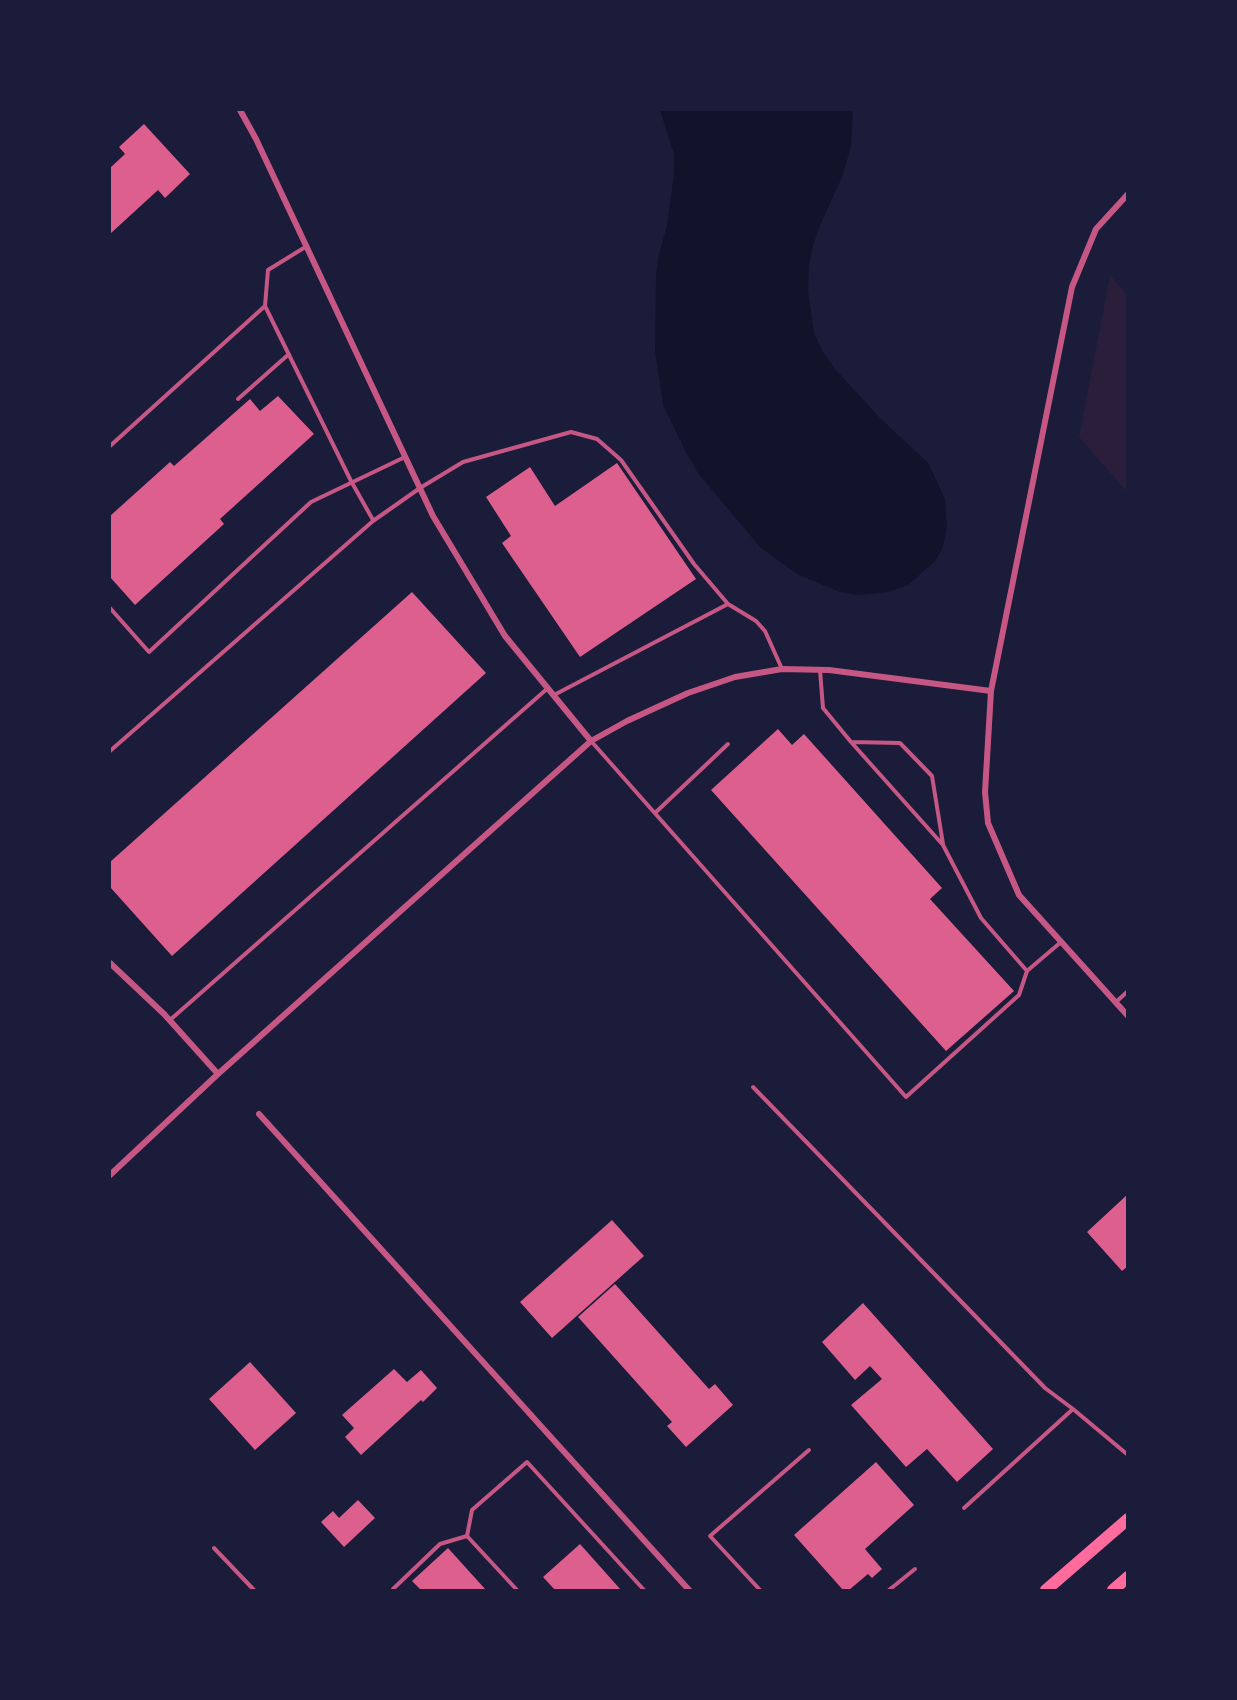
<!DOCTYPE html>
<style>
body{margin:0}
#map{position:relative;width:1237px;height:1700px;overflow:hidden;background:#1b1b3a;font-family:Raleway,sans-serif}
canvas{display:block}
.frame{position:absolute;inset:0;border:111px solid #1b1b3a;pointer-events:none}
</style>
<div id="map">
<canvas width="1237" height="1700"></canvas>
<div class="frame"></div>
</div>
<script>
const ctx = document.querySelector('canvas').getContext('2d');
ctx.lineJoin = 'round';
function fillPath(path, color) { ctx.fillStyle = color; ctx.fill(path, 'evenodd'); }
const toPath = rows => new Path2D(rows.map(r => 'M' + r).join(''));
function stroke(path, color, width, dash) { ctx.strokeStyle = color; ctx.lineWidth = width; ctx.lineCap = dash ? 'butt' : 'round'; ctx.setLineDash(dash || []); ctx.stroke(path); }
const green = toPath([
 [1110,275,1127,295,1127,492,1079,437]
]);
const water = toPath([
 [660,110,853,110,851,146,842,177,821,223,813,245,809,266,808,291,814,333,823,352,835,369,880,418,928,463,945,499,947,526,943,547,935,561,908,585,888,592,858,595,840,592,797,574,760,547,698,473,686,452,663,405,655,351,656,275,659,254,667,226,674,174,674,154]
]);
const building = toPath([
 [144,124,190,174,165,198,158,190,110,234,110,168,125,154,119,147],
 [278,396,314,434,220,519,224,524,135,605,110,577,110,516,170,462,174,466,250,399,260,411],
 [617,463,696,579,580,657,502,543,511,536,486,497,530,467,555,506],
 [412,592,486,673,172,956,110,887,110,862],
 [778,729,792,745,804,734,942,888,930,899,1014,991,946,1051,711,790],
 [1128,1194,1128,1266,1122,1271,1087,1232],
 [612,1220,644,1256,552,1338,520,1302],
 [615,1284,709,1389,715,1384,733,1405,686,1447,667,1426,672,1422,578,1317],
 [863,1303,993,1449,957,1482,927,1449,906,1467,851,1405,882,1379,870,1366,855,1380,822,1342],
 [250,1362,296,1413,255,1450,209,1399],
 [394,1369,407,1382,421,1370,437,1388,423,1402,421,1400,361,1455,345,1437,354,1428,342,1415],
 [876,1462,914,1505,865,1549,882,1569,872,1578,868,1574,849,1590,843,1590,794,1535],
 [358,1500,375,1518,344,1547,321,1522,333,1511,339,1518],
 [580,1544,621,1590,555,1590,543,1577],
 [448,1548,486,1590,421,1590,412,1581]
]);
const service = toPath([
 [265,306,268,270,307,246],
 [238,399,289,354],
 [110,446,265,306,351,481,373,520],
 [110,608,149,652,311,502,405,457],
 [820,670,823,708,851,742,943,845,981,918,1027,971,1061,942],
 [554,695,728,604,756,621,765,631,782,669],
 [591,741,906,1097,1019,995,1027,971],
 [851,742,900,743,932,776,943,844],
 [110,751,373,521,420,488,463,462,571,432,597,439,621,460,694,564,728,604],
 [655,813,728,744],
 [1116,1002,1128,991],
 [170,1020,548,688],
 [753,1087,1045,1388,1073,1409],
 [964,1508,1073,1409,1128,1455],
 [214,1548,254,1590],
 [394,1590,393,1589,440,1544,467,1536],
 [517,1590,467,1536,472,1510,527,1462,644,1590],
 [760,1590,710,1536,809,1450],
 [889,1590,915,1569]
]);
const minor = toPath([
 [240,110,256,139,433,516,505,636,591,741],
 [1128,194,1096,229,1072,287,991,691,985,792,988,823,1019,895,1128,1016],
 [110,963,164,1014,218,1074],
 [259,1114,689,1590],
 [110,1175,218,1074,591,741,627,721,688,693,735,677,782,669,829,670,991,691]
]);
const primary = toPath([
 [1046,1590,1128,1519],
 [1113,1590,1128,1577]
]);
fillPath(green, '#2a1e3b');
fillPath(water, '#12122b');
fillPath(building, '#dd5f8e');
stroke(service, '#c65784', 4);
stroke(minor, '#c65784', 6);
stroke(primary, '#ff6b9d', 12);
</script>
